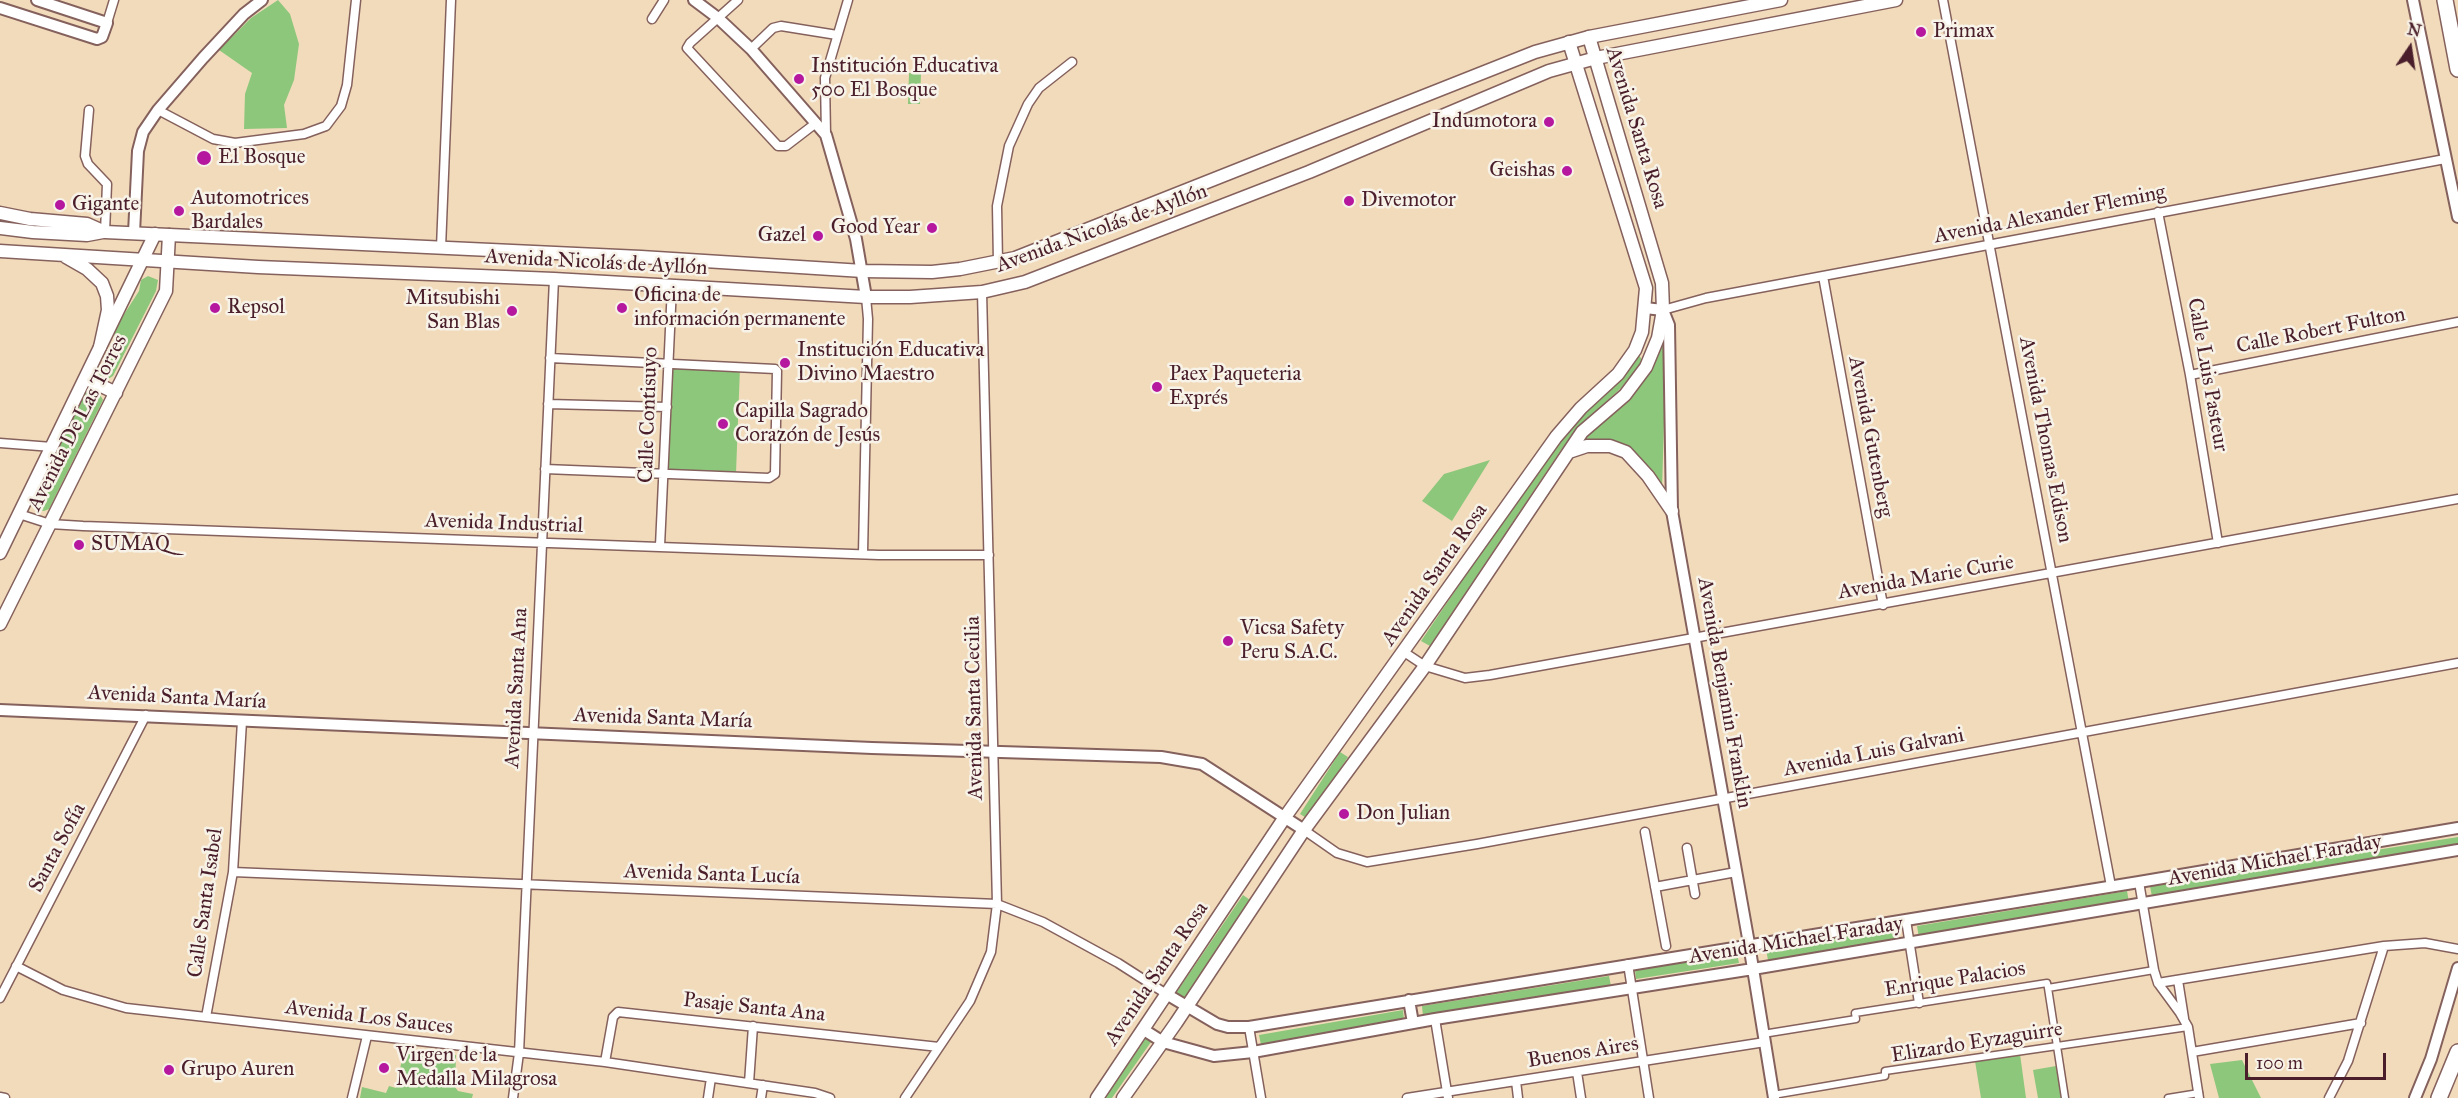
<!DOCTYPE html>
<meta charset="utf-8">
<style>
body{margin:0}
#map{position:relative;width:2458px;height:1098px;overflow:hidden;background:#f2dbbb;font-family:"IM FELL Great Primer",serif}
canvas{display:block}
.north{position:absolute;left:2380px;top:18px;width:60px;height:60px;-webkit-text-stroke:4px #f7f3e8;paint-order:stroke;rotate:13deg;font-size:16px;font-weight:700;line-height:24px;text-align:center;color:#4a1f2b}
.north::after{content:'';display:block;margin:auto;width:21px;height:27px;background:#4a1f2b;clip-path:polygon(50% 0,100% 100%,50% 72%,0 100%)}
.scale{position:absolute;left:2245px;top:1053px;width:141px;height:27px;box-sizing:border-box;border:3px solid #4a1f2b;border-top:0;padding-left:8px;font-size:18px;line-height:21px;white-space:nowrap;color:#4a1f2b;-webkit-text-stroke:4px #f7f3e8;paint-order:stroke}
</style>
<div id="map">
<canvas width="2458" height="1098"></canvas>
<div class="north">N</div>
<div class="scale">100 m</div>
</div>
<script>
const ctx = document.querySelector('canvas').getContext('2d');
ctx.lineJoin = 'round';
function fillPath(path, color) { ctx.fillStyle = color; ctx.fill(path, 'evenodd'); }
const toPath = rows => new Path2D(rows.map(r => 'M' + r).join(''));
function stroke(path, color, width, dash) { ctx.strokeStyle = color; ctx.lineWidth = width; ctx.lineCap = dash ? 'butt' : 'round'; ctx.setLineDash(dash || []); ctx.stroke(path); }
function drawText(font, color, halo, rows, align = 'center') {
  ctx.font = font + ' "IM FELL Great Primer",serif'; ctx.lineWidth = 5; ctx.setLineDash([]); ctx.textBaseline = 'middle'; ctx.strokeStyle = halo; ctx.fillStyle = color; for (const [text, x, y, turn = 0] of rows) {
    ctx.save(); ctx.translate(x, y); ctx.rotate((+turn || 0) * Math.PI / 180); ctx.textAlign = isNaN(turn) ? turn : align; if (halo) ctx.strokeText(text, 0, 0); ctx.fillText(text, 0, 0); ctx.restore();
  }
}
const green = toPath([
 [278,0,290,14,299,44,294,80,284,105,287,128,244,129,245,94,252,73,219,50,251,18],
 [909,73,921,74,920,104,908,104],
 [148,276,158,280,156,291,113,376,108,379,101,377,96,372,96,366,102,369,115,341,114,330,139,291,141,280],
 [1663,329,1666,353,1662,491,1629,451,1572,450,1628,397],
 [1638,354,1643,361,1621,388,1582,424,1561,450,1430,646,1421,641,1566,428,1619,381],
 [671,365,740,368,736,473,666,470],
 [90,389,99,393,103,400,49,509,44,511,37,510,30,503,85,391],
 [1490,460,1452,521,1422,501,1444,474],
 [1340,752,1348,757,1308,819,1300,814],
 [2458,837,2458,845,2152,897,2150,886],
 [2127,891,2129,902,1919,938,1917,926],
 [1243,895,1253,902,1186,999,1176,993],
 [1894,928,1899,939,1768,960,1766,949],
 [1737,954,1739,963,1636,979,1635,970],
 [1609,976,1611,986,1423,1017,1422,1006],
 [1403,1010,1404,1020,1261,1045,1259,1035],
 [1146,1038,1151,1042,1112,1098,1105,1098],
 [404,1050,456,1055,455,1087,458,1091,473,1094,472,1098,360,1098,362,1087,386,1093,389,1086,396,1088],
 [2020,1054,2026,1098,1981,1098,1975,1061],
 [2242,1060,2261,1098,2219,1098,2210,1064],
 [2056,1066,2061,1098,2038,1098,2033,1070]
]);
const pedestrian = toPath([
 [2048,988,2065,1098],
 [1763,1034,1856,1019,1855,1013,2047,983,2048,988,2154,970],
 [1773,1095,1885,1076,1885,1071,2188,1027],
 [2168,1098,2199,1093]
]);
const minor = toPath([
 [738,0,690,43,687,48,778,146,786,146,816,123],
 [1943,0,2111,886],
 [652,19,664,0],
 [107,23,114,0],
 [751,49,773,28,781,26,837,35],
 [89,110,85,156,88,164,107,184,105,232],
 [158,110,213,139,235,143,304,134,326,126,341,106,347,85,356,0],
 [826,135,825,78,848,0],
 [2158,212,2190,375,2218,543],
 [441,248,451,0],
 [998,263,997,206,1009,146,1028,104,1039,88,1072,62],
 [1823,276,1883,605],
 [1663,310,1706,298,2445,159],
 [2190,375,2458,322],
 [548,404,667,407],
 [0,443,52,447],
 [545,469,769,478,775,474,777,371,775,369,550,358],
 [19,514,50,524,83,526,879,555,989,555],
 [660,546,672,286],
 [863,553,868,319,866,297],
 [1404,652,1425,666,1465,678,1490,675,2458,499],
 [1304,830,1337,853,1367,862,1477,844,2458,663],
 [1645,832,1666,946],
 [1687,848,1695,894],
 [233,872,997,904,1043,922,1118,963,1168,995],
 [2139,882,2154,970,2158,983,2180,1013,2188,1027,2199,1098],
 [1655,887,1736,872],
 [1906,920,1919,1003],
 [1628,964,1649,1098],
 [16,966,63,990,126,1008,605,1062,815,1093,830,1098],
 [2178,980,2184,1018],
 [2158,983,2384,946,2425,943,2458,949],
 [0,998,146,715],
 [206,1017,233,872,242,721],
 [1435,1019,1448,1098],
 [1249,1027,1261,1098],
 [2192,1052,2361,1023],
 [605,1062,613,1017,618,1012,939,1047],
 [1577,1072,1581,1098],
 [1516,1081,1518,1098],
 [749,1083,753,1026],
 [0,1097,5,1098],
 [352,1098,367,1036],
 [513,1098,519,1053,554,279],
 [708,1098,711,1078],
 [761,1098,763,1085],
 [905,1098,970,1001,991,952,997,904,982,292],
 [1407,1098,1765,1042],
 [2329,1098,2348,1061,2384,946]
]);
const tertiary = toPath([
 [694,0,718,18,751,49,826,135,856,239,866,297],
 [2413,0,2458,217],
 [0,8,97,39,102,37,107,23,37,0],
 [134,233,138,151,143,132,158,110,203,58,244,14,262,0],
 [1645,308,1663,310,1669,325,1672,511,1748,938,1774,1098],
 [0,710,872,748,1161,757,1202,764,1304,830],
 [1168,995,1217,1024,1228,1027,1249,1027,2139,882,2458,828],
 [1409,1000,1413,1023],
 [1144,1030,1163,1042,1214,1056,1253,1052,1435,1019,1753,969,2458,850],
 [2415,1098,2431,1059,2458,968]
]);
const secondary = toPath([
 [85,378,116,393],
 [1569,452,1587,446,1610,446,1626,452,1648,476,1672,511],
 [0,553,155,234],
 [0,624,166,291,169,235],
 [1097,1098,1285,817,1556,437,1581,408,1618,374,1635,350,1642,332,1646,288,1569,42],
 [1123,1098,1176,1023,1304,830,1425,666,1582,432,1625,395,1646,367,1658,338,1663,310,1662,283,1589,37]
]);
const primary = toPath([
 [0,213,30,219,87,224,105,232,641,257,863,271,932,272,960,269,1015,258,1535,52,1589,37,1781,0],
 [0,228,33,232,87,235,103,232],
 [0,251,258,267,554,279,866,297,910,297,982,292,1025,282,1309,172,1549,71,1596,58,1896,0],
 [66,257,87,269,102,283,107,296,108,310,100,347]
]);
const motorway = toPath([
 [2445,0,2458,69],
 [2439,1098,2458,1052]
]);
const markers = [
 [1921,32,6,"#b5179e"],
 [799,79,6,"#b5179e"],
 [1549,122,6,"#b5179e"],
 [204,158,8,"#b5179e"],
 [1567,171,6,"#b5179e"],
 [1349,201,6,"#b5179e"],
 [60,205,6,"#b5179e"],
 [179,211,6,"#b5179e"],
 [932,228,6,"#b5179e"],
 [818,236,6,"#b5179e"],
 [215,308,6,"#b5179e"],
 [622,308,6,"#b5179e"],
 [512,311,6,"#b5179e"],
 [785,363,6,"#b5179e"],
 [1157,387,6,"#b5179e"],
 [723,424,6,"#b5179e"],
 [79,545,6,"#b5179e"],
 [1228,641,6,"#b5179e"],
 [1344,814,6,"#b5179e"],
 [384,1068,6,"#b5179e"],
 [169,1070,6,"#b5179e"]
];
const poiNames = [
 ["Primax",1933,32],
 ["Institución Educativa",811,67],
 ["500 El Bosque",811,91],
 ["Indumotora",1537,122,"right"],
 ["El Bosque",218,158],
 ["Geishas",1555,171,"right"],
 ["Automotrices",191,199],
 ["Bardales",191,223],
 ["Divemotor",1361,201],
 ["Gigante",72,205],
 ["Good Year",920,228,"right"],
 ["Gazel",806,236,"right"],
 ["Oficina de",634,296],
 ["información permanente",634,320],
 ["Mitsubishi",500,299,"right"],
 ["San Blas",500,323,"right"],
 ["Repsol",227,308],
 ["Institución Educativa",797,351],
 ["Divino Maestro",797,375],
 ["Paex Paqueteria",1169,375],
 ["Exprés",1169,399],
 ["Capilla Sagrado",735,412],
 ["Corazón de Jesús",735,436],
 ["SUMAQ",91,545],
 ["Vicsa Safety",1240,629],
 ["Peru S.A.C.",1240,653],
 ["Don Julian",1356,814],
 ["Virgen de la",396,1056],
 ["Medalla Milagrosa",396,1080],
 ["Grupo Auren",181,1070]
];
const streetNames = [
 ["Avenida Santa Rosa",1636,128,73],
 ["Avenida Alexander Fleming",2050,215,-11],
 ["Avenida Nicolás de Ayllón",1102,229,-20],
 ["Avenida Nicolás de Ayllón",596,263,3],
 ["Calle Robert Fulton",2321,331,-11],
 ["Calle Luis Pasteur",2207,375,80],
 ["Calle Contisuyo",649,415,-88],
 ["Avenida De Las Torres",78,423,-63],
 ["Avenida Gutenberg",1870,437,79],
 ["Avenida Thomas Edison",2045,440,79],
 ["Avenida Industrial",504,524,2],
 ["Avenida Santa Rosa",1435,575,-55],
 ["Avenida Marie Curie",1926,578,-10],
 ["Avenida Santa Ana",517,688,-87],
 ["Avenida Benjamin Franklin",1724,693,80],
 ["Avenida Santa María",177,698,3],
 ["Avenida Santa Cecilia",975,708,-91],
 ["Avenida Santa María",663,719,2],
 ["Avenida Luis Galvani",1874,753,-11],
 ["Santa Sofía",58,848,-62],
 ["Avenida Michael Faraday",2275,861,-10],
 ["Avenida Santa Lucía",712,875,2],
 ["Calle Santa Isabel",206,903,-82],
 ["Avenida Michael Faraday",1796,941,-9],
 ["Avenida Santa Rosa",1157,974,-56],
 ["Enrique Palacios",1955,980,-9],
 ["Pasaje Santa Ana",754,1008,6],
 ["Avenida Los Sauces",369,1018,7],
 ["Elizardo Eyzaguirre",1977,1043,-9],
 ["Buenos Aires",1583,1053,-9]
];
fillPath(green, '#8dc77b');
stroke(pedestrian, '#85615d', 9);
stroke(minor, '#85615d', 11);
stroke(tertiary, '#85615d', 14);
stroke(secondary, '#85615d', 15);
stroke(primary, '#85615d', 15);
stroke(motorway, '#85615d', 18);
stroke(pedestrian, '#fff', 6);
stroke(minor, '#fff', 8);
stroke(tertiary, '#fff', 10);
stroke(secondary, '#fff', 12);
stroke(primary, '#fff', 12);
stroke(motorway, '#fff', 15);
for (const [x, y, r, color] of markers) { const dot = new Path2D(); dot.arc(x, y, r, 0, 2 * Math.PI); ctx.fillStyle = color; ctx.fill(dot); stroke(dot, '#f7f3e8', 2); }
drawText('21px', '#4a1f2b', '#f7f3e8', poiNames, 'left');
drawText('21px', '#4a1f2b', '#f7f3e8', streetNames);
</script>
